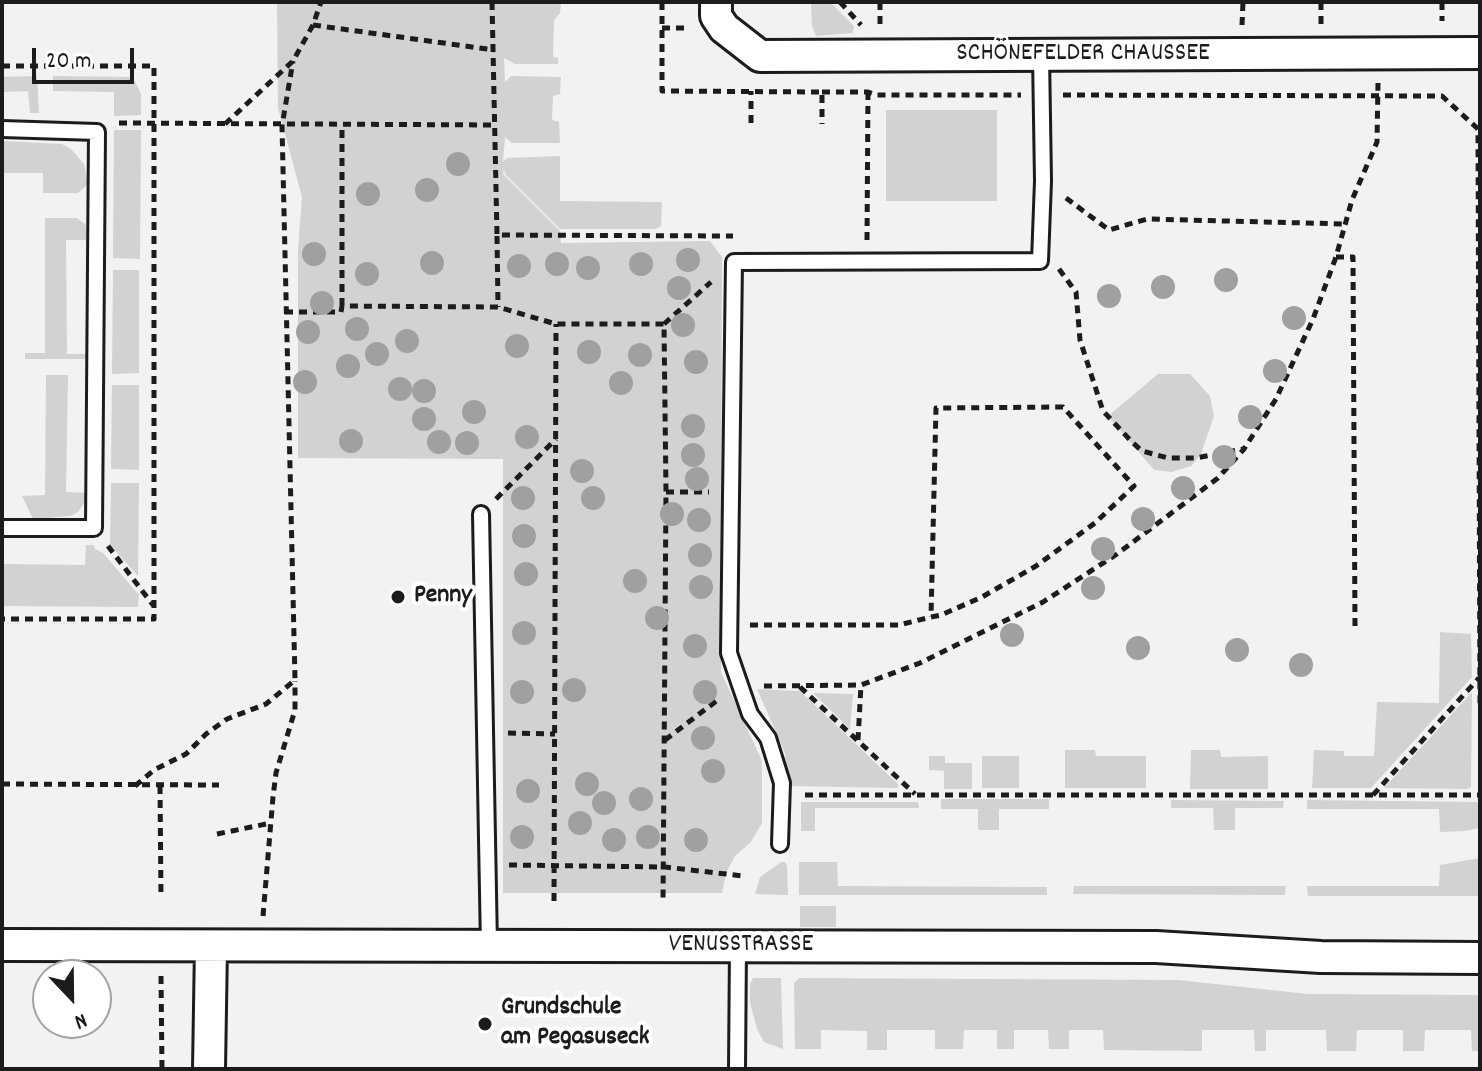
<!DOCTYPE html>
<meta charset="utf-8">
<style>
body{margin:0}
#map{position:relative;width:1482px;height:1071px;overflow:hidden;background:#f2f2f2;font-family:Dekko,sans-serif}
canvas{display:block}
.frame{position:absolute;inset:0;border:4px solid #1c1c1c;pointer-events:none}
.north{position:absolute;left:32px;top:959px;width:80px;height:80px;box-sizing:border-box;background:#fff;border:2px solid #a4a4a4;border-radius:50%;rotate:158deg;font-size:22px;font-weight:700;line-height:32px;text-align:center;color:#1c1c1c}
.north::after{content:'';display:block;margin:auto;width:28px;height:36px;background:#1c1c1c;clip-path:polygon(50% 0,100% 100%,50% 72%,0 100%)}
.scale{position:absolute;left:32px;top:48px;width:102px;height:36px;box-sizing:border-box;border:4px solid #1c1c1c;border-top:0;padding-left:10px;font-size:24px;line-height:28px;white-space:nowrap;color:#1c1c1c;-webkit-text-stroke:6px #fff;paint-order:stroke}
</style>
<div id="map">
<canvas width="1482" height="1071"></canvas>
<div class="frame"></div>
<div class="north">N</div>
<div class="scale">20 m</div>
</div>
<script>
const ctx = document.querySelector('canvas').getContext('2d');
ctx.lineJoin = 'round';
function fillPath(path, color) { ctx.fillStyle = color; ctx.fill(path, 'evenodd'); }
const toPath = rows => new Path2D(rows.map(r => 'M' + r).join(''));
function stroke(path, color, width, dash) { ctx.strokeStyle = color; ctx.lineWidth = width; ctx.lineCap = dash ? 'butt' : 'round'; ctx.setLineDash(dash || []); ctx.stroke(path); }
function drawText(font, color, halo, rows, align = 'center') {
  ctx.font = font + ' Dekko,sans-serif'; ctx.lineWidth = 8; ctx.setLineDash([]); ctx.textBaseline = 'middle'; ctx.strokeStyle = halo; ctx.fillStyle = color; for (const [text, x, y, turn = 0] of rows) {
    ctx.save(); ctx.translate(x, y); ctx.rotate((+turn || 0) * Math.PI / 180); ctx.textAlign = isNaN(turn) ? turn : align; if (halo) ctx.strokeText(text, 0, 0); ctx.fillText(text, 0, 0); ctx.restore();
  }
}
const green = toPath([
 [277,2,505,2,505,5,507,3,519,2,561,3,560,13,554,20,553,57,558,58,558,64,515,64,504,58,505,82,511,76,561,77,560,94,553,96,552,120,559,122,560,143,512,143,505,137,503,162,507,158,560,156,560,201,662,202,661,226,655,229,560,229,505,174,504,168,503,174,560,231,561,243,710,241,722,257,721,672,762,761,762,823,751,842,735,856,726,873,722,893,503,893,503,459,298,458,298,250,302,197,278,108],
 [811,3,831,3,854,26,853,33,816,36,812,26],
 [37,76,39,113,30,113,28,91,2,92,2,77],
 [53,76,133,77,141,94,141,115,114,116,114,92,53,91],
 [886,110,997,110,997,201,886,201],
 [114,130,141,130,140,259,113,258],
 [2,141,62,144,71,149,84,164,88,184,78,193,43,193,43,173,2,173],
 [45,218,77,218,86,225,86,240,66,240,67,354,86,354,87,359,25,359,25,353,45,353],
 [113,270,139,270,139,373,112,374],
 [1158,374,1190,374,1210,396,1214,416,1201,454,1191,466,1172,472,1154,470,1108,416],
 [46,375,68,375,66,492,87,493,86,500,78,512,71,516,33,519,22,496,45,495],
 [112,385,139,385,139,470,111,469],
 [111,483,139,483,138,576,110,545],
 [86,545,94,545,95,549,103,553,139,595,138,607,2,606,2,564,85,565],
 [1440,632,1471,634,1472,677,1371,788,1312,788,1314,750,1344,751,1344,756,1374,756,1377,702,1439,703],
 [757,689,800,691,898,784,898,788,787,786,785,753],
 [1472,692,1471,787,1467,789,1384,788],
 [813,693,853,694,850,729],
 [1065,750,1095,750,1096,756,1146,756,1146,788,1065,788],
 [1191,750,1220,750,1221,757,1268,756,1268,789,1190,789],
 [929,756,945,756,945,763,972,763,972,789,944,789,944,771,929,770],
 [982,756,1019,756,1019,788,982,788],
 [941,799,1049,799,1049,809,999,809,999,830,978,830,978,809,941,809],
 [1171,800,1284,801,1283,808,1235,808,1235,830,1214,830,1213,808,1171,808],
 [1307,800,1477,802,1480,806,1480,828,1465,831,1440,832,1439,809,1307,809],
 [801,802,918,802,919,808,815,808,815,831,801,831],
 [1480,858,1480,896,1308,896,1307,886,1439,886,1440,865],
 [781,862,785,862,787,866,788,895,755,894,760,877],
 [799,862,837,862,838,886,1047,887,1047,895,799,895],
 [1074,886,1286,886,1285,895,1073,894],
 [800,906,836,906,836,927,800,927],
 [753,978,781,978,783,1049,764,1042,757,1029,750,1002,750,984],
 [799,978,1178,980,1308,994,1480,995,1480,1051,1472,1051,1471,1030,1425,1030,1424,1051,1403,1051,1403,1030,1357,1030,1356,1051,1327,1051,1326,1030,1266,1030,1266,1051,1255,1051,1254,1030,1202,1030,1202,1051,1104,1050,1103,1030,1069,1030,1069,1049,1049,1049,1048,1030,1014,1030,1014,1049,997,1049,997,1030,964,1030,963,1049,935,1049,935,1030,887,1030,887,1050,867,1050,867,1031,821,1030,821,1049,795,1049,794,983]
]);
const path = toPath([
 [492,2,497,235,733,236],
 [662,2,662,91,822,92,822,124],
 [840,2,861,25],
 [880,2,880,25],
 [1321,2,1321,25],
 [1442,2,1442,21],
 [313,25,494,50],
 [1242,25,1243,2],
 [662,28,689,28],
 [2,66,154,66,154,619,2,619],
 [822,92,868,92,877,95,1021,95],
 [1063,95,1442,96,1478,129,1480,708],
 [119,123,494,125],
 [751,123,751,91],
 [225,124,293,61,313,25,321,2],
 [1066,198,1109,230,1147,219,1345,224],
 [497,236,498,307],
 [867,240,868,90],
 [1336,257,1353,257,1355,627],
 [1059,269,1076,292,1080,340,1103,411,1132,442,1142,451,1168,458,1196,458,1243,449],
 [342,306,342,126],
 [285,312,341,312,342,306,498,307,556,324,664,324,666,492,663,901],
 [664,324,711,282],
 [666,492,709,492],
 [496,499,556,439],
 [108,546,153,605],
 [750,625,899,625,931,617,941,615,982,597,1036,566,1095,523,1134,486,1063,407,936,408,931,617],
 [764,686,861,685,920,663,1043,602,1117,554,1218,478,1244,449,1276,399,1313,319,1336,257,1352,200,1377,142,1378,83],
 [800,687,915,794],
 [508,733,555,734],
 [665,740,719,699],
 [858,740,861,685],
 [2,784,219,785],
 [135,786,154,770,186,754,206,734,227,719,266,704,295,680,282,126,293,61],
 [160,786,161,898],
 [805,795,1480,795],
 [1373,795,1479,678],
 [217,834,271,823],
 [509,865,665,867,743,876],
 [554,901,556,324],
 [263,916,273,797,276,773,295,710,295,681],
 [161,976,162,1069]
]);
const lane = toPath([
 [2,129,97,132,94,528,2,528],
 [481,514,489,946],
 [780,844,782,783,768,738,750,714,729,653,734,262,1040,261,1043,181,1041,55],
 [737,1069,738,946]
]);
const street = toPath([
 [716,2,716,16,724,28,760,56,1480,53],
 [2,945,1156,947,1321,957,1480,958],
 [209,1069,211,946]
]);
const trees = [
 [458,164],
 [427,190],
 [368,194],
 [314,254],
 [688,260],
 [432,263],
 [557,264],
 [641,264],
 [519,266],
 [588,268],
 [367,274],
 [1226,280],
 [1163,287],
 [679,288],
 [1109,296],
 [322,303],
 [1294,318],
 [683,325],
 [357,329],
 [308,332],
 [407,341],
 [517,346],
 [589,352],
 [377,354],
 [640,355],
 [696,362],
 [348,366],
 [1275,371],
 [305,382],
 [621,383],
 [400,389],
 [424,391],
 [474,412],
 [1250,417],
 [424,419],
 [693,426],
 [527,437],
 [351,441],
 [439,442],
 [467,443],
 [693,455],
 [1224,457],
 [582,471],
 [697,479],
 [1183,488],
 [523,498],
 [593,498],
 [672,514],
 [1143,519],
 [699,520],
 [524,536],
 [1103,549],
 [700,555],
 [526,574],
 [635,581],
 [701,587],
 [1093,588],
 [657,618],
 [524,633],
 [1012,635],
 [695,646],
 [1138,648],
 [1237,650],
 [1301,665],
 [574,690],
 [522,692],
 [705,692],
 [703,738],
 [713,771],
 [587,784],
 [528,791],
 [641,799],
 [604,803],
 [580,823],
 [522,837],
 [648,837],
 [614,840],
 [696,840]
];
const markers = [
 [398,597,8,"#1c1c1c"],
 [485,1024,8,"#1c1c1c"]
];
const streetNames = [
 ["SCHÖNEFELDER CHAUSSEE",1083,55],
 ["VENUSSTRASSE",741,946]
];
const poiNames = [
 ["Penny",414,597],
 ["Grundschule",501,1009],
 ["am Pegasuseck",501,1039]
];
fillPath(green, '#d2d2d2');
stroke(lane, '#1c1c1c', 20);
stroke(street, '#1c1c1c', 36);
stroke(path, '#1c1c1c', 5, [8, 6]);
stroke(lane, '#fff', 14);
stroke(street, '#fff', 30);
ctx.fillStyle = '#a0a0a0';
for (const [x, y] of trees) { ctx.beginPath(); ctx.arc(x, y, 12, 0, 2 * Math.PI); ctx.fill(); }
for (const [x, y, r, color] of markers) { const dot = new Path2D(); dot.arc(x, y, r, 0, 2 * Math.PI); ctx.fillStyle = color; ctx.fill(dot); stroke(dot, '#fff', 3); }
drawText('26px', '#1c1c1c', '#fff', streetNames);
drawText('bold 26px', '#1c1c1c', '#fff', poiNames, 'left');
</script>
